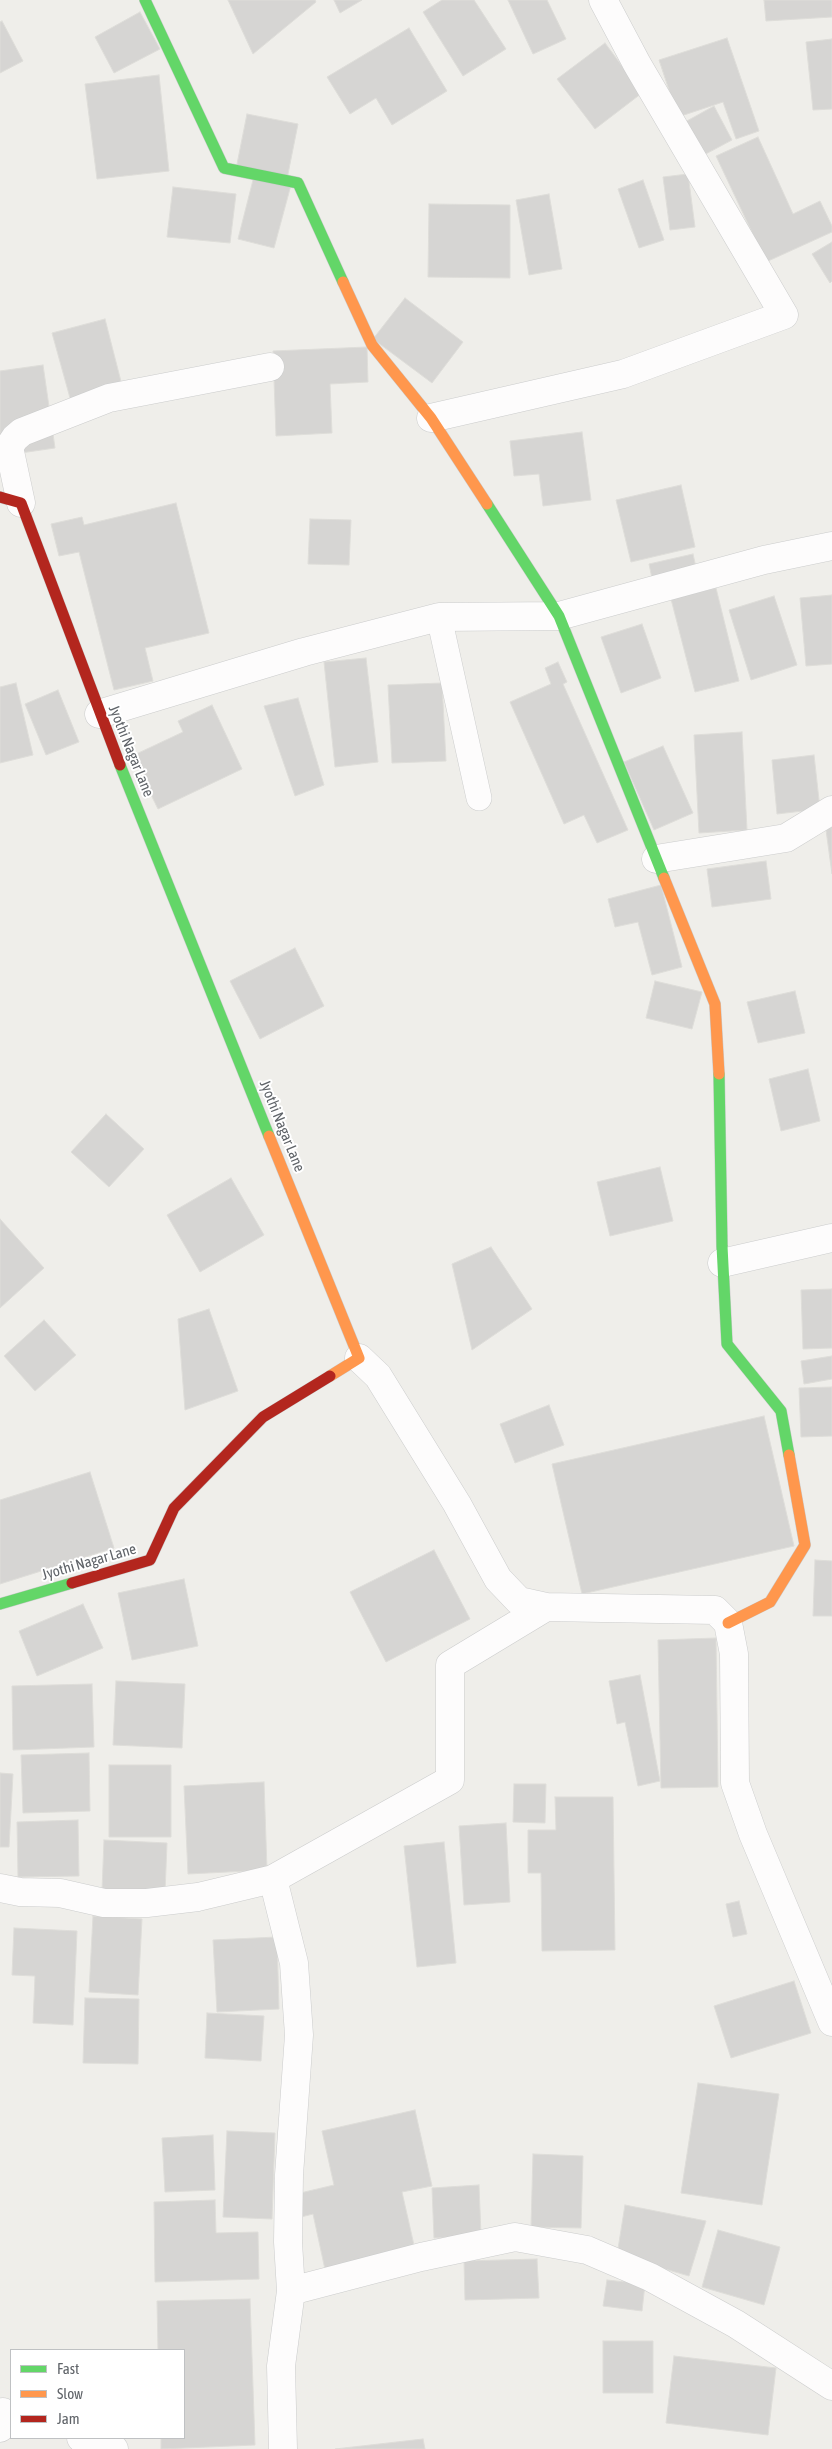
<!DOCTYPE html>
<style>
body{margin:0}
#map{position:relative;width:832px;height:2449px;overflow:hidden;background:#efeeea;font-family:"Asap Condensed",sans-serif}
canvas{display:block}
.legend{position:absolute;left:10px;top:2349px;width:175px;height:90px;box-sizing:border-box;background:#fff;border:1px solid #bfc1c3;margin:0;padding:6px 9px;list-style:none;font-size:15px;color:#5f6368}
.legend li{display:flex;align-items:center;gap:10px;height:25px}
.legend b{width:25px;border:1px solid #bfc1c3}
</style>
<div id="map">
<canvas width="832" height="2449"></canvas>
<ul class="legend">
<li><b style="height:6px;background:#63d668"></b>Fast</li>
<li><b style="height:6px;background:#ff974d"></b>Slow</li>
<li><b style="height:6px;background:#b3261e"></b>Jam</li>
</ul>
</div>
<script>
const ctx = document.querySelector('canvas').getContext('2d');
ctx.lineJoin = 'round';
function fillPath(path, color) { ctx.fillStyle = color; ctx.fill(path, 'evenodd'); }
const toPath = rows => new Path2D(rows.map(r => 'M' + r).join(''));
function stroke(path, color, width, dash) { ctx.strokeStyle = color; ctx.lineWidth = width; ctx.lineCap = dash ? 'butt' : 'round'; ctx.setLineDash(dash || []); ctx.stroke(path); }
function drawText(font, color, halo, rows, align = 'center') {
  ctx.font = font + ' "Asap Condensed",sans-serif'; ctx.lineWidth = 4; ctx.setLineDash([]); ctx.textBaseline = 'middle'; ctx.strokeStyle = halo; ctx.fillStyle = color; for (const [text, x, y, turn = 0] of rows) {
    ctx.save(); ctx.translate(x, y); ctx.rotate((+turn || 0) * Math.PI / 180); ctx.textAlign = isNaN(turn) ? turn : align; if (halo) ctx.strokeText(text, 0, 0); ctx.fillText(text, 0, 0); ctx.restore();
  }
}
const building = toPath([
 [228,0,315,0,316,2,253,54,228,0],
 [334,0,362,0,340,13,334,0],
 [442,0,474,0,506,49,463,76,423,12,442,0],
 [508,0,547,0,566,39,533,54,508,0],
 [764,0,832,0,832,17,766,21,764,0],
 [140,12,160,49,114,73,95,37,140,12],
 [2,21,23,61,0,73,0,22,2,21],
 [409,28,447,91,392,125,376,98,350,114,327,77,409,28],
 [727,38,759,131,736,139,723,102,678,117,659,60,727,38],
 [832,39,832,109,813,110,806,42,832,39],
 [605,43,642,93,595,129,557,79,605,43],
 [159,75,169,171,97,179,85,84,159,75],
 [714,106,732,140,702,156,685,122,714,106],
 [247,114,298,124,287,179,236,169,247,114],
 [758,137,793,214,820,201,832,226,832,232,766,262,716,156,758,137],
 [688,174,695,227,670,230,663,177,688,174],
 [254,176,291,185,274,248,238,239,254,176],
 [643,180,664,240,639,248,618,189,643,180],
 [173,187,236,194,230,243,167,237,173,187],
 [549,194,562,269,529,275,516,200,549,194],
 [429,204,510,205,510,278,428,277,429,204],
 [832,242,832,281,830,283,812,254,832,242],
 [405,298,463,342,432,383,373,339,405,298],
 [105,319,126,401,75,416,52,333,105,319],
 [367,347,368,382,330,384,332,433,276,436,273,351,367,347],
 [43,365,55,448,0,456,0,371,43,365],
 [582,432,591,500,543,506,539,474,514,476,510,441,582,432],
 [681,485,695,547,631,562,616,500,681,485],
 [176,503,209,633,145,648,153,681,114,690,79,552,59,556,51,524,82,517,84,525,176,503],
 [310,519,351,520,349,565,308,564,310,519],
 [693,554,697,572,653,583,649,564,693,554],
 [716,588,739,681,695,692,671,599,716,588],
 [832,595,832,664,806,666,800,598,832,595],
 [774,596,797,665,751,680,729,610,774,596],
 [642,624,661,678,621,693,601,637,642,624],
 [366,658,378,762,335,767,324,662,366,658],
 [558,662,567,682,563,684,628,830,597,843,584,815,564,824,510,702,551,684,545,668,558,662],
 [16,683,33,755,0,763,0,687,16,683],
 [442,683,446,761,392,763,388,685,442,683],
 [58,690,79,742,46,755,25,704,58,690],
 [298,698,324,785,295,796,264,706,298,698],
 [212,705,242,769,158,809,132,756,183,732,178,721,212,705],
 [742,732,747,830,699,833,694,735,742,732],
 [663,746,693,813,654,830,624,762,663,746],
 [814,755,820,809,777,814,772,760,814,755],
 [832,826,832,874,826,830,832,826],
 [766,861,771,899,712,907,707,869,766,861],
 [661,885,682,967,652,975,638,922,615,927,608,899,661,885],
 [295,948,324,1006,260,1039,230,981,295,948],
 [655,981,702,992,692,1029,646,1018,655,981],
 [795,991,805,1033,758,1043,747,1002,795,991],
 [808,1069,820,1121,781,1131,769,1079,808,1069],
 [106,1114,144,1149,109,1187,71,1152,106,1114],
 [660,1167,673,1221,610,1236,597,1182,660,1167],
 [231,1178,264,1235,200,1272,167,1215,231,1178],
 [0,1219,44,1268,0,1308,0,1219],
 [491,1247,532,1309,472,1350,452,1264,491,1247],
 [832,1289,832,1348,803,1349,801,1290,832,1289],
 [209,1309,238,1391,185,1410,178,1319,209,1309],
 [44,1320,76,1355,35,1391,4,1356,44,1320],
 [832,1356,832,1379,804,1384,801,1361,832,1356],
 [832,1387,832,1436,801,1437,799,1388,832,1387],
 [549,1405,564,1445,515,1463,500,1424,549,1405],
 [764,1416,794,1546,582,1594,552,1464,764,1416],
 [90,1472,114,1548,0,1584,0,1500,90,1472],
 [434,1550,470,1619,386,1662,350,1592,434,1550],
 [815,1560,832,1561,832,1616,813,1616,815,1560],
 [184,1579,198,1646,132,1660,118,1593,184,1579],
 [83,1604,103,1648,37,1676,19,1631,83,1604],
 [716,1638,718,1787,661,1788,658,1640,716,1638],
 [640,1675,660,1781,638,1786,625,1722,617,1724,609,1681,640,1675],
 [116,1681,185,1684,182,1748,113,1745,116,1681],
 [92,1684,94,1747,13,1750,12,1686,92,1684],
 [89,1753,90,1811,23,1813,21,1755,89,1753],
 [109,1765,171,1765,171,1837,109,1837,109,1765],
 [0,1773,13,1774,9,1847,0,1847,0,1773],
 [264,1782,267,1870,188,1874,184,1786,264,1782],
 [514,1784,546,1784,545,1823,513,1822,514,1784],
 [555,1797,613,1797,615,1950,542,1951,541,1873,528,1873,528,1830,556,1830,555,1797],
 [78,1820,79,1876,18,1877,17,1822,78,1820],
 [506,1823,510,1902,464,1905,459,1826,506,1823],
 [104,1840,167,1843,165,1893,102,1891,104,1840],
 [444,1842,456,1963,417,1967,404,1846,444,1842],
 [739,1901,747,1934,733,1937,726,1904,739,1901],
 [93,1916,142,1919,138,1995,89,1992,93,1916],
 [14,1928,77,1931,73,2025,33,2023,35,1976,12,1975,14,1928],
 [277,1937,279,2009,217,2012,213,1940,277,1937],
 [794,1981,811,2033,731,2058,714,2006,794,1981],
 [85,1998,139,1999,138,2064,83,2063,85,1998],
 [207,2013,264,2016,261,2061,205,2058,207,2013],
 [698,2083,779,2094,762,2205,681,2193,698,2083],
 [415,2110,432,2186,402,2192,416,2254,326,2274,313,2214,301,2217,296,2194,334,2185,322,2131,415,2110],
 [227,2131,275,2133,272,2219,223,2217,227,2131],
 [213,2135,215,2190,165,2192,162,2138,213,2135],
 [533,2154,583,2156,581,2228,531,2227,533,2154],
 [479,2185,481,2235,434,2238,432,2188,479,2185],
 [215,2200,216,2233,258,2232,259,2279,155,2282,154,2202,215,2200],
 [625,2205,706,2221,689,2276,617,2255,625,2205],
 [718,2230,780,2247,764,2305,702,2287,718,2230],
 [537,2259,539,2298,465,2300,464,2261,537,2259],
 [607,2280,645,2284,642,2311,603,2306,607,2280],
 [250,2299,255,2445,161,2449,161,2438,184,2438,184,2350,158,2350,157,2301,250,2299],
 [603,2341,653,2341,653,2393,603,2393,603,2341],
 [674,2356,776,2368,768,2435,666,2423,674,2356],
 [423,2439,425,2449,335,2449,423,2439]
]);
const lane = toPath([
 [439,617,479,798]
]);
const street = toPath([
 [431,418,623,374,784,315,637,64,603,0],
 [21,503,9,447,15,438,22,432,109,398,270,367],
 [99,714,304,652,439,617,559,616,764,560,832,546],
 [656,859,786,838,832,810],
 [722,1263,832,1238],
 [359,1358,378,1376,457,1504,498,1579,519,1601,546,1607,715,1610,728,1623,734,1654,735,1783,753,1834,832,2022],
 [273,1879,450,1780,450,1665,546,1607],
 [0,1888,20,1892,60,1893,104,1903,147,1903,198,1897,273,1879,294,1963,299,2035,289,2175,288,2242,291,2291,421,2257,515,2237,587,2250,650,2277,736,2324,832,2386],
 [0,2428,3,2412],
 [81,2438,114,2449],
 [283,2449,281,2366,291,2291]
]);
const fast = toPath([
 [145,0,224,168,298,183,343,282],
 [487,504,559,616,664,878],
 [120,765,269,1136],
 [719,1074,722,1246,727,1344,781,1411,789,1455],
 [0,1604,72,1583]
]);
const slow = toPath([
 [343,282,372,345,431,418,487,504],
 [664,878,715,1004,719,1074],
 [269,1136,359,1358,330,1376],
 [728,1623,770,1602,805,1545,789,1455]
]);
const jam = toPath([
 [0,497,21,503,120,765],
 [72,1583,150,1560,174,1508,263,1417,330,1376]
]);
const streetNames = [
 ["Jyothi Nagar Lane",131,751,68],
 ["Jyothi Nagar Lane",282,1126,68],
 ["Jyothi Nagar Lane",89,1562,-16]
];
fillPath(building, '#d6d5d3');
stroke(building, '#deddd9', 1);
stroke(lane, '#cbcccc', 26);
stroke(street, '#cbcccc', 29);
stroke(fast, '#cacacb', 12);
stroke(slow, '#cacacb', 12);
stroke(jam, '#cacacb', 12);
stroke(lane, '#fdfcfc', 25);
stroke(street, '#fdfcfc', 28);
stroke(fast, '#63d668', 11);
stroke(slow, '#ff974d', 11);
stroke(jam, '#b3261e', 11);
drawText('15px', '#5f6368', '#fff', streetNames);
</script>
